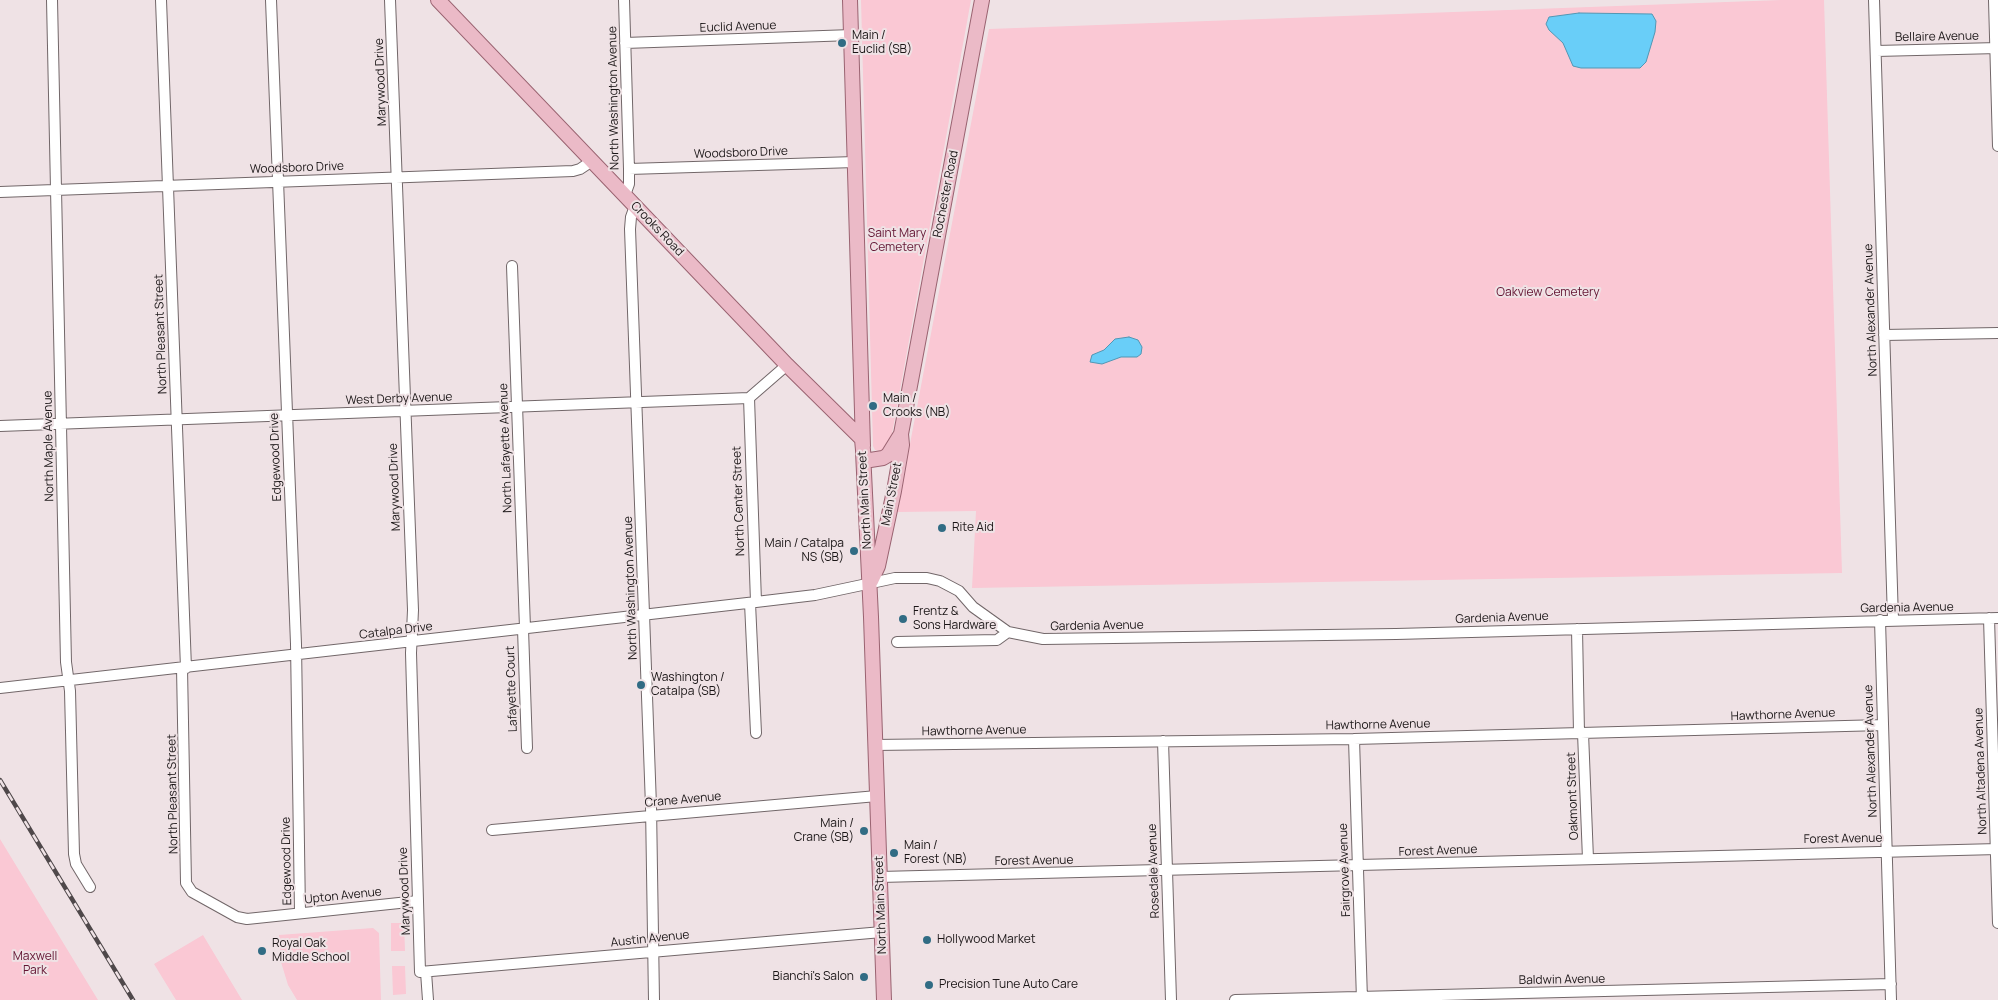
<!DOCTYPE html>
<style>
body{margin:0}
canvas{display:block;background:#efe2e5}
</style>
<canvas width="1998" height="1000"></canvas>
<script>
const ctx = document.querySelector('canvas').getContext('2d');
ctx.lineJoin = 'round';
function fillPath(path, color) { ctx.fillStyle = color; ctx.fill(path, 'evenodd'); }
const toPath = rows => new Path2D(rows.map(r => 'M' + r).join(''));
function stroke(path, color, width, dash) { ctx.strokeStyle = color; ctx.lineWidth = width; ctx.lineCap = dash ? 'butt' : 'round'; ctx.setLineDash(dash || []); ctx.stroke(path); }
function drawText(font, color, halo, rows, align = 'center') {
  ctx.font = font + ' Manrope,sans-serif'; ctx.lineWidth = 4; ctx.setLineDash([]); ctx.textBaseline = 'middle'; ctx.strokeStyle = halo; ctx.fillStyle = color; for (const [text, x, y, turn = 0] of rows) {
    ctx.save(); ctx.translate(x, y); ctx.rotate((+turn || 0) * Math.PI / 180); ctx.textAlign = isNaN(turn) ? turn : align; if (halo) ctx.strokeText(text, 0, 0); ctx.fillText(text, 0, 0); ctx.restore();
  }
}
const green = toPath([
 [861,0,971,0,892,434,885,450,880,451,875,450,873,446],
 [1781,0,1824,0,1842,573,972,588,976,511,897,512,989,29],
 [0,839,98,1000,0,1000],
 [391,923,404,923,405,951,391,951],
 [373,928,379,933,381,1000,297,1000,288,985,281,962,279,935],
 [203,935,242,1000,176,1000,154,964],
 [392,966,405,966,406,994,393,995]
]);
const water = toPath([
 [1579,13,1652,14,1656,21,1655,32,1646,62,1640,68,1581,68,1573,66,1563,43,1549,30,1546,24,1549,17,1579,13],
 [1129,337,1138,340,1142,347,1141,354,1137,357,1121,357,1102,364,1090,362,1092,355,1104,350,1115,339,1129,337]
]);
const minor = toPath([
 [52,0,66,662,70,691,74,854,76,864,90,887],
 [161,0,186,668],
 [271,0,296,644,300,913],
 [390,0,413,610,411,653,420,972,882,932],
 [624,0,629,169,629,184,625,195],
 [1874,0,1893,620],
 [1994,0,1998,146],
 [625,43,852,35],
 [1876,51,1998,48],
 [629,169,855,162],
 [0,192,573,171,580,169,592,161],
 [635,206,631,217,630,229,651,806,654,1000],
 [512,266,525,628],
 [1884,335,1998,333],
 [749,398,756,602],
 [0,426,749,398,787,365],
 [750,603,756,733],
 [1989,618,1998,923],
 [1880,620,1891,1000],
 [523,629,527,748],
 [1577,629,1579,733],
 [897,642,997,640,1008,632],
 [182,668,186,883,192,892,237,917,247,919,418,901],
 [0,688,756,602,815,595,895,578,927,578,940,581,959,591,973,607,1008,632,1043,639,1396,634,1998,618],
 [1583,733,1588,859],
 [1354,739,1362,1000],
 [1163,741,1171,1000],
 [874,745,1354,739,1883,725],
 [492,830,877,796],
 [880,877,1998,849],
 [426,972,428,1000],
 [1235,1000,1891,984]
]);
const major = toPath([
 [438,0,787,365,862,439,864,461],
 [850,0,863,446],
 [863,452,871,617,884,1000],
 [863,452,864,461,883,458,888,455,901,434,982,0],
 [871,581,878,566,894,491,902,445,901,434]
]);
const rail = toPath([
 [0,780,133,1000]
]);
const markers = [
 [842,43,5,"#316c84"],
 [873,406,5,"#316c84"],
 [942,528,5,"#316c84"],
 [854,551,5,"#316c84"],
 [903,619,5,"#316c84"],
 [641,685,5,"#316c84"],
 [864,831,5,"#316c84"],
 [894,853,5,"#316c84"],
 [927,940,5,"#316c84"],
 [262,951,5,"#316c84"],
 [864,977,5,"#316c84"],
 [929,985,5,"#316c84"]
];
const streetNames = [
 ["Euclid Avenue",738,27,-2],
 ["Bellaire Avenue",1937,37,-1],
 ["Marywood Drive",381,82,-92],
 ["North Washington Avenue",614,98,-91],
 ["Woodsboro Drive",741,153,-2],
 ["Woodsboro Drive",297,168,-2],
 ["Rochester Road",946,194,-79],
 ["Crooks Road",657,229,46],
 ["North Alexander Avenue",1871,310,-92],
 ["North Pleasant Street",161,334,-92],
 ["West Derby Avenue",399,399,-2],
 ["North Maple Avenue",49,446,-91],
 ["North Lafayette Avenue",506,448,-92],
 ["Edgewood Drive",276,457,-92],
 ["Marywood Drive",395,487,-92],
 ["Main Street",892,494,-79],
 ["North Main Street",865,500,-93],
 ["North Center Street",739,501,-92],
 ["North Washington Avenue",631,588,-92],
 ["Gardenia Avenue",1907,608,-1],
 ["Gardenia Avenue",1502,618,-2],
 ["Gardenia Avenue",1097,626,-1],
 ["Catalpa Drive",396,631,-7],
 ["Lafayette Court",512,689,-92],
 ["Hawthorne Avenue",1783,715,-2],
 ["Hawthorne Avenue",1378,725,-1],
 ["Hawthorne Avenue",974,731,-1],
 ["North Alexander Avenue",1871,751,-92],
 ["North Altadena Avenue",1981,771,-92],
 ["North Pleasant Street",173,794,-91],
 ["Oakmont Street",1573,796,-92],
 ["Crane Avenue",683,800,-5],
 ["Forest Avenue",1843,839,-1],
 ["Forest Avenue",1438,851,-2],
 ["Edgewood Drive",287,861,-91],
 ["Forest Avenue",1034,861,-1],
 ["Fairgrove Avenue",1345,870,-92],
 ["Rosedale Avenue",1154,871,-92],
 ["Marywood Drive",405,891,-92],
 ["Upton Avenue",343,896,-6],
 ["North Main Street",881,905,-92],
 ["Austin Avenue",650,939,-6],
 ["Baldwin Avenue",1562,980,-1]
];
const poiNames = [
 ["Main /",852,36],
 ["Euclid (SB)",852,50],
 ["Main /",883,399],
 ["Crooks (NB)",883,413],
 ["Rite Aid",952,528],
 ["Main / Catalpa",844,544,"right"],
 ["NS (SB)",844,558,"right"],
 ["Frentz &",913,612],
 ["Sons Hardware",913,626],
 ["Washington /",651,678],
 ["Catalpa (SB)",651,692],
 ["Main /",854,824,"right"],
 ["Crane (SB)",854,838,"right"],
 ["Main /",904,846],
 ["Forest (NB)",904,860],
 ["Hollywood Market",937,940],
 ["Royal Oak",272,944],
 ["Middle School",272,958],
 ["Bianchi's Salon",854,977,"right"],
 ["Precision Tune Auto Care",939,985]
];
const parkNames = [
 ["Saint Mary",897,234],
 ["Cemetery",897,248],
 ["Oakview Cemetery",1548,293],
 ["Maxwell",35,957],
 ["Park",35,971]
];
fillPath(green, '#fac8d4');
fillPath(water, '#69cef8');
stroke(water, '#5297b4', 1);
stroke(minor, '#726769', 12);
stroke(major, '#9a6371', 16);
stroke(minor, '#fff', 10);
stroke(major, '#ebbac7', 14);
stroke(rail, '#4f484a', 4.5);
stroke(rail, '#efe2e5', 2.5, [8]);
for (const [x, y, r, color] of markers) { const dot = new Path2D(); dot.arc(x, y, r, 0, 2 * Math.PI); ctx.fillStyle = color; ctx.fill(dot); stroke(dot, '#efe2e5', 2); }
drawText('12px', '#1b1617', '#efe2e5', streetNames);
drawText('12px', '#1b1617', '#efe2e5', poiNames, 'left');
drawText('12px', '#631533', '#efe2e5', parkNames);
</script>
